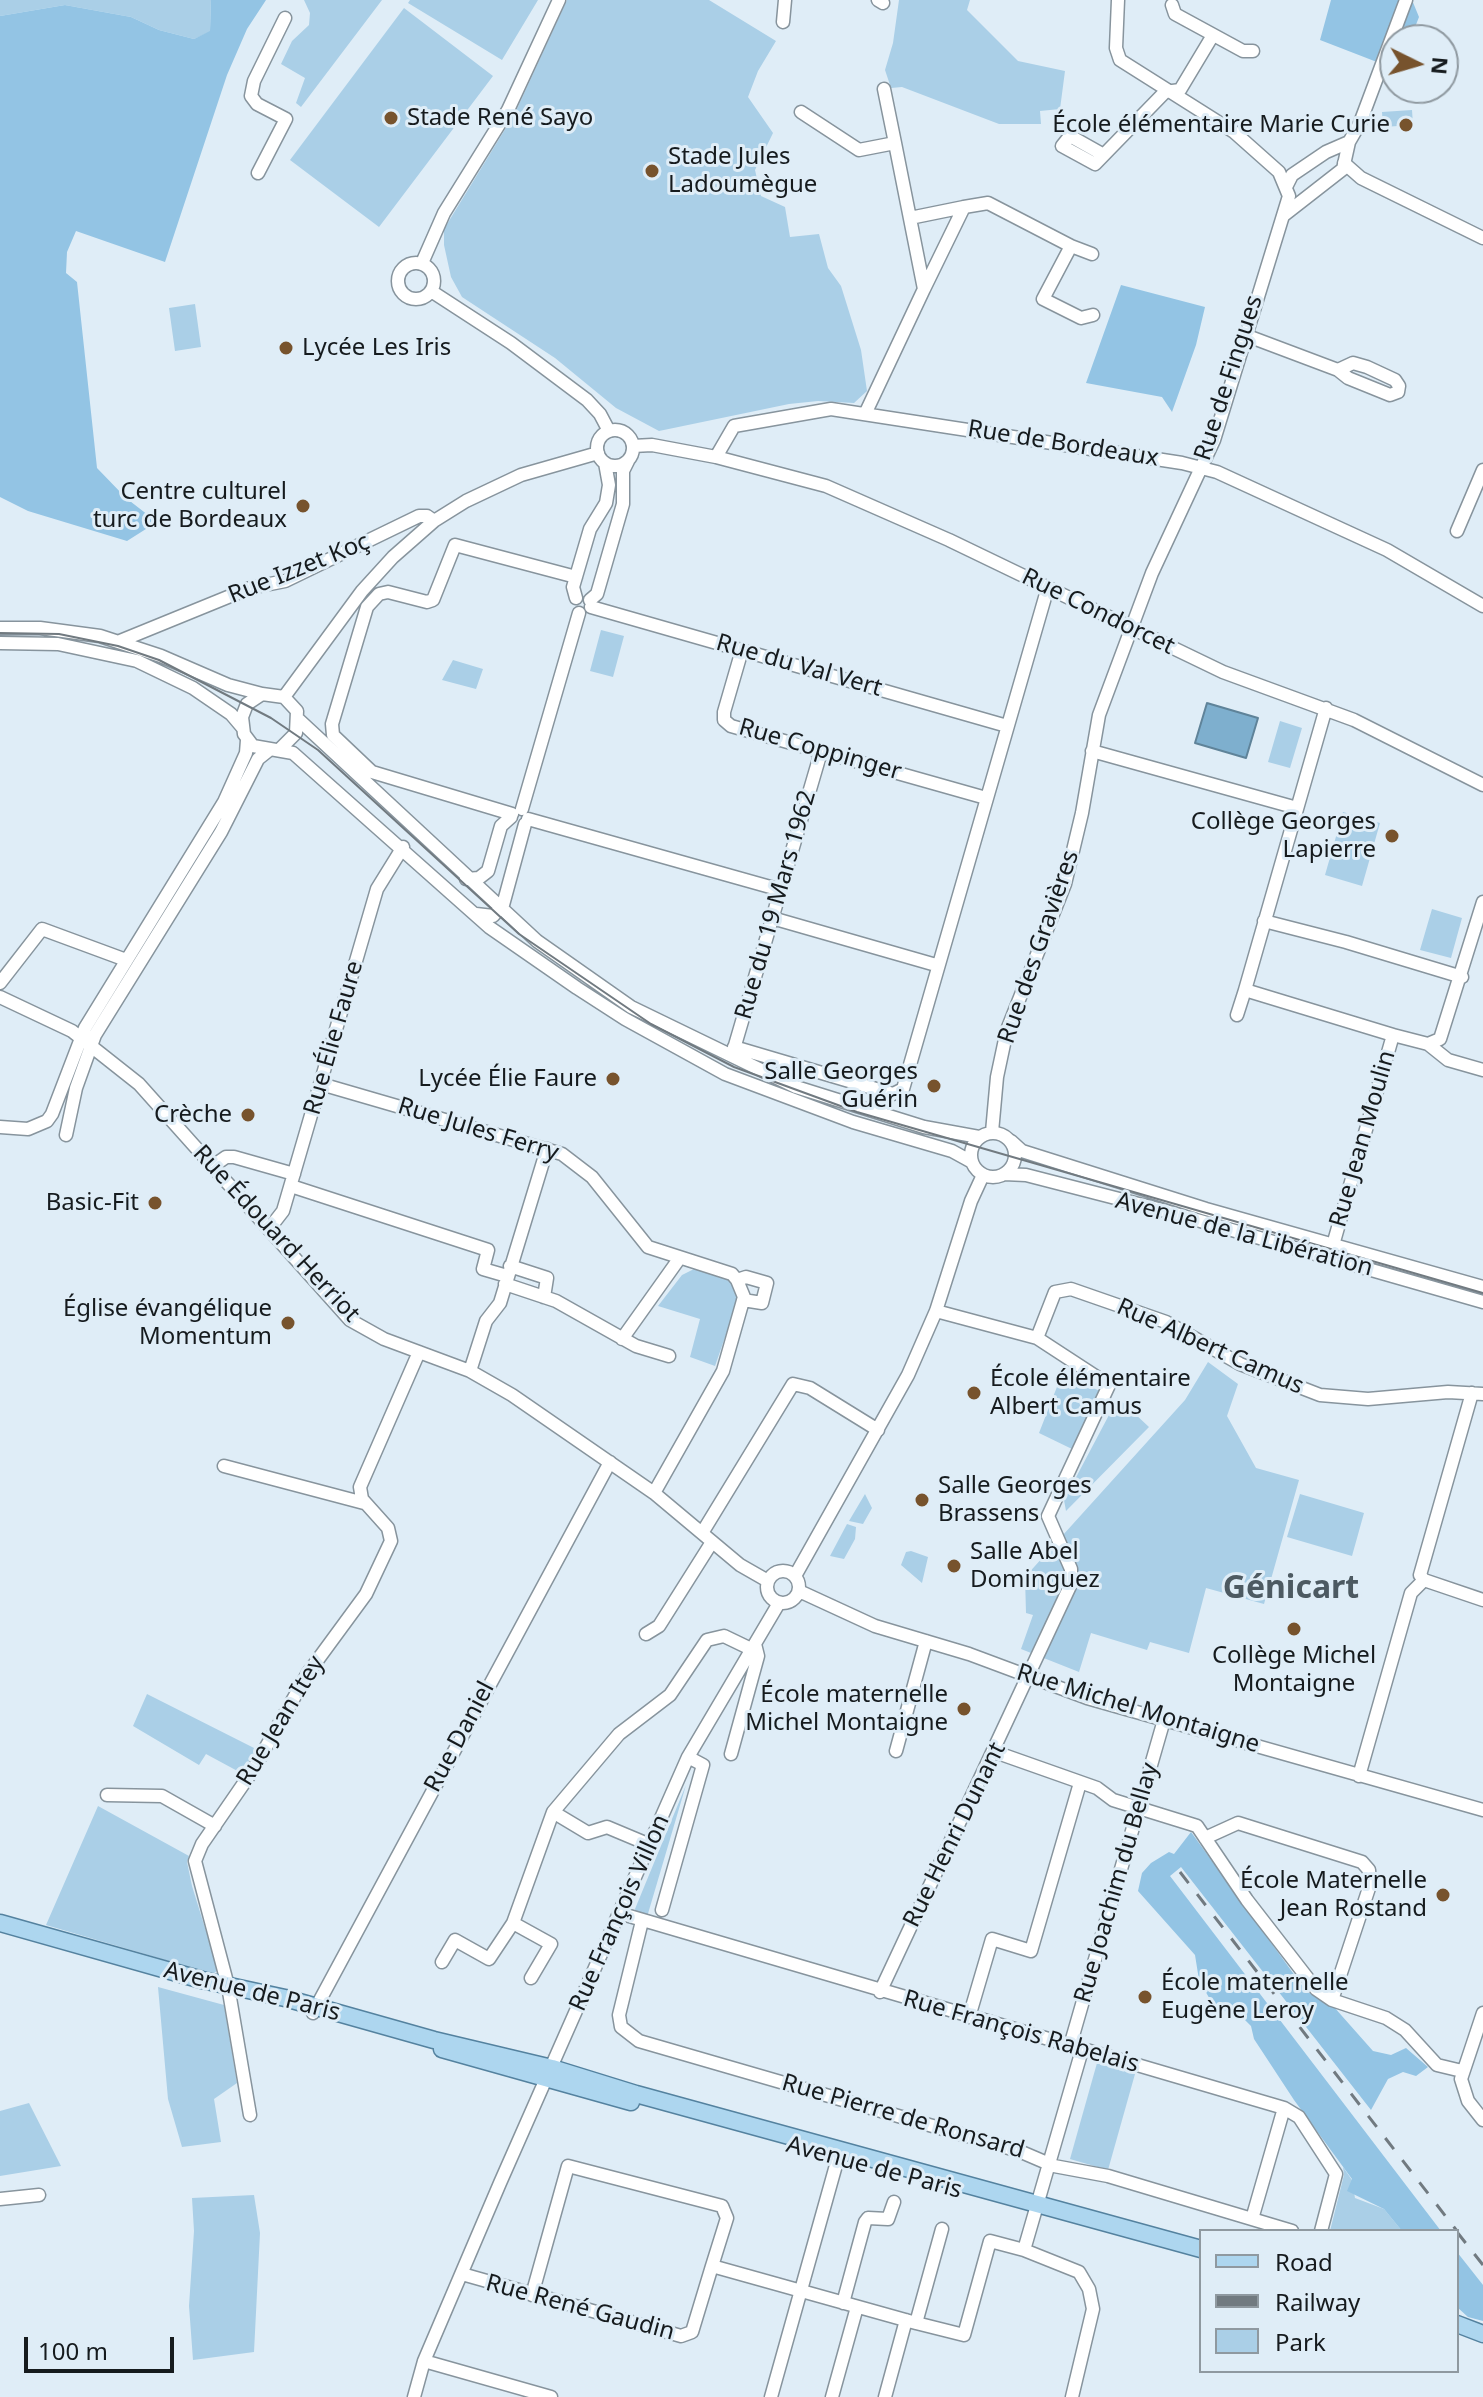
<!DOCTYPE html>
<meta charset="utf-8">
<style>
body{margin:0}
#map{position:relative;width:1483px;height:2397px;overflow:hidden;background:#dfedf7;font-family:"Noto Sans",sans-serif}
canvas{display:block}
.legend{position:absolute;left:1199px;top:2229px;width:260px;height:144px;box-sizing:border-box;background:#dfedf7;border:2px solid #8f99a0;margin:0;padding:10px 14px;list-style:none;font-size:24px;color:#161b1e}
.legend li{display:flex;align-items:center;gap:16px;height:40px}
.legend b{width:40px;border:2px solid #8f99a0}
.north{position:absolute;left:1379px;top:24px;width:80px;height:80px;box-sizing:border-box;background:#dfedf7;border:2px solid #8f99a0;border-radius:50%;rotate:95deg;font-size:22px;font-weight:700;line-height:32px;text-align:center;color:#161b1e}
.north::after{content:'';display:block;margin:auto;width:28px;height:36px;background:#77532d;clip-path:polygon(50% 0,100% 100%,50% 72%,0 100%)}
.scale{position:absolute;left:24px;top:2337px;width:150px;height:36px;box-sizing:border-box;border:4px solid #161b1e;border-top:0;padding-left:10px;font-size:24px;line-height:28px;white-space:nowrap;color:#161b1e;-webkit-text-stroke:6px #dfedf7;paint-order:stroke}
</style>
<div id="map">
<canvas width="1483" height="2397"></canvas>
<ul class="legend">
<li><b style="height:10px;background:#add6ef"></b>Road</li>
<li><b style="height:10px;background:#717a80"></b>Railway</li>
<li><b style="height:22px;background:#aacfe7"></b>Park</li>
</ul>
<div class="north">N</div>
<div class="scale">100 m</div>
</div>
<script>
const ctx = document.querySelector('canvas').getContext('2d');
ctx.lineJoin = 'round';
function fillPath(path, color) { ctx.fillStyle = color; ctx.fill(path, 'evenodd'); }
const toPath = rows => new Path2D(rows.map(r => 'M' + r).join(''));
function stroke(path, color, width, dash) { ctx.strokeStyle = color; ctx.lineWidth = width; ctx.lineCap = dash ? 'butt' : 'round'; ctx.setLineDash(dash || []); ctx.stroke(path); }
function drawText(font, color, halo, rows, align = 'center') {
  ctx.font = font + ' "Noto Sans",sans-serif'; ctx.lineWidth = 6; ctx.setLineDash([]); ctx.textBaseline = 'middle'; ctx.strokeStyle = halo; ctx.fillStyle = color; for (const [text, x, y, turn = 0] of rows) {
    ctx.save(); ctx.translate(x, y); ctx.rotate((+turn || 0) * Math.PI / 180); ctx.textAlign = isNaN(turn) ? turn : align; if (halo) ctx.strokeText(text, 0, 0); ctx.fillText(text, 0, 0); ctx.restore();
  }
}
const green = toPath([
 [0,0,211,0,210,32,194,39,159,30,131,17,65,5,0,16],
 [304,0,382,0,301,107,296,103,305,78,281,64,292,41,309,25,310,13],
 [410,0,538,0,502,60,408,3],
 [567,0,709,0,776,41,758,71,748,97,773,133,755,170,761,196,785,207,790,237,819,234,828,268,841,286,861,350,867,391,854,403,818,401,789,404,659,431,616,408,555,358,462,297,451,277,444,245,444,229,515,113],
 [899,0,970,0,967,10,1018,61,1065,71,1060,109,1040,111,1041,124,999,124,902,87,891,88,885,70,893,43],
 [404,8,493,76,379,227,290,160],
 [1412,110,1413,125,1383,127,1382,112],
 [195,304,201,347,175,351,169,308],
 [601,630,624,636,613,677,590,671],
 [453,660,483,669,476,689,442,680],
 [1280,721,1302,728,1290,768,1268,762],
 [1343,812,1380,823,1362,886,1325,875],
 [1432,909,1462,918,1451,958,1420,950],
 [696,1268,724,1275,736,1285,739,1297,715,1366,690,1357,700,1319,658,1306,682,1275],
 [1208,1362,1238,1384,1227,1416,1256,1468,1299,1480,1264,1604,1206,1588,1189,1653,1150,1642,1147,1650,1091,1633,1079,1672,1021,1649,1033,1615,1026,1613,1025,1577,1185,1400],
 [1062,1374,1100,1391,1072,1449,1039,1433],
 [1118,1398,1149,1427,1066,1511,1064,1500],
 [865,1494,872,1508,863,1524,849,1521],
 [1300,1494,1364,1513,1352,1556,1287,1537],
 [847,1524,856,1527,855,1539,844,1559,830,1556],
 [911,1551,928,1557,922,1583,901,1565,906,1552],
 [147,1694,256,1749,243,1774,206,1754,199,1765,133,1726],
 [686,1785,647,1917,636,1913,635,1909],
 [98,1806,189,1856,187,1862,192,1886,218,1970,213,1974,46,1925],
 [158,1987,224,2005,237,2083,214,2099,221,2142,182,2147,168,2099],
 [1097,2063,1135,2074,1108,2170,1070,2159],
 [29,2103,61,2166,0,2176,0,2111],
 [1343,2167,1352,2180,1355,2198,1384,2209,1402,2231,1330,2231,1344,2175],
 [254,2195,260,2233,254,2352,193,2360,189,2306,194,2231,192,2198]
]);
const forest = toPath([
 [211,0,266,0,247,29,227,75,165,262,76,231,67,252,66,273,77,282,97,468,126,498,157,522,127,541,28,511,0,497,0,16,65,5,131,17,159,30,194,39,210,31],
 [1331,0,1412,0,1419,17,1410,40,1395,40,1395,69,1320,40],
 [1121,285,1205,307,1196,345,1172,412,1162,397,1086,383],
 [1191,1832,1306,1991,1334,2007,1373,2051,1391,2055,1406,2048,1428,2067,1416,2076,1403,2072,1388,2079,1371,2110,1181,1867,1170,1876,1441,2231,1402,2231,1384,2209,1347,2191,1352,2179,1294,2100,1254,2039,1251,2026,1238,2013,1216,2010,1199,1980,1195,1955,1138,1891,1142,1873,1151,1863,1169,1852,1174,1854],
 [1457,2252,1483,2285,1483,2321,1468,2317,1457,2307]
]);
const water = toPath([
 [1207,703,1258,718,1246,758,1195,743,1207,703]
]);
const minor = toPath([
 [878,0,883,3],
 [1172,5,1175,14,1243,51,1253,51],
 [783,22,785,0],
 [884,89,895,143],
 [801,112,859,150,895,143,924,289,866,412],
 [1102,154,1070,136,1062,146,1095,164,1165,92,1180,90,1213,35],
 [1344,163,1361,178,1483,238],
 [258,173,286,119,257,104,251,96,254,81,285,18],
 [1287,185,1292,175,1326,152,1349,142],
 [1284,215,1343,169,1349,142,1360,123,1406,0],
 [910,218,964,207],
 [1071,246,1092,254],
 '398 281a18 18 0 1 1 36 0a18 18 0 1 1-36 0Z',
 [422,263,444,213,508,110,559,0],
 [924,289,964,207,988,203,1071,246,1043,299,1081,318,1093,315],
 [431,291,511,343,587,400,600,414,609,431],
 [1245,335,1338,370,1353,363,1367,367,1395,380,1399,386,1398,392,1390,395,1348,378,1338,370],
 '597 448a18 18 0 1 1 36 0a18 18 0 1 1-36 0Z',
 [633,446,652,445,716,457,734,426,831,409,1182,463,1217,472,1387,550,1483,606],
 [716,457,826,486,949,540,1223,672,1354,720,1483,785],
 [1457,531,1483,470],
 [576,598,573,587,590,529,606,503,609,485,605,463],
 [590,600,597,594,623,504,623,471,628,461],
 [591,607,1007,726],
 [0,628,40,628,100,636,161,656,228,685,262,694],
 [120,641,250,588,285,581,419,516,427,516,434,521],
 [0,643,58,644,137,661,193,688,231,714,242,727],
 [742,650,724,712,724,720,731,726,986,798],
 [284,697,362,591,393,557,434,521,466,501,521,475,598,453],
 [1326,708,1245,990,1393,1035],
 [299,720,537,941,631,1007,796,1087,924,1127,979,1137],
 [280,749,296,733,297,711,284,697,262,694,247,704,242,717,244,734,253,746,293,753,489,927,577,988,625,1019,725,1074,853,1122,952,1151,972,1162],
 [1092,751,1297,808],
 [522,809,579,613],
 [512,814,372,772,333,735,332,724,367,607,379,594,388,592,427,602,433,600,455,545,576,577],
 [528,819,781,890],
 [466,879,479,878,488,871,501,826,511,817],
 [476,914,493,916,503,905,525,824],
 [772,918,936,965],
 [1264,921,1346,942,1462,977],
 [0,983,42,929,126,960],
 [0,997,72,1031,139,1084,350,1320,384,1339,470,1371,512,1395,654,1493,740,1565,768,1581],
 [1237,1015,1245,990],
 [1428,1044,1448,1060,1483,1070],
 [734,1047,893,1094,903,1089,1048,587],
 [733,1052,821,752],
 [321,1084,562,1154,592,1177,648,1247,732,1274,737,1280,744,1297,723,1371,654,1493],
 [0,1127,28,1129,47,1121,52,1114,85,1028,224,802,246,753,247,740],
 [992,1132,997,1077,1007,1030,1065,884,1082,813,1099,715,1152,573,1214,440,1289,196,1279,172,1234,132,1120,60,1116,48,1118,0],
 '971 1155a22 22 0 1 1 44 0a22 22 0 1 1-44 0Z',
 [66,1135,76,1088,95,1035,221,832,258,759,268,751],
 [1011,1141,1022,1151,1206,1209,1483,1287],
 [213,1166,226,1157,234,1157,294,1174],
 [1004,1174,1026,1175,1162,1210,1483,1302],
 [291,1186,488,1250,483,1269,507,1276],
 [269,1229,283,1211,377,889,403,847],
 [1333,1245,1393,1035,1428,1044,1440,1039,1483,902],
 [510,1266,547,1278,544,1297],
 [737,1280,746,1277,767,1283,762,1303,743,1300],
 [505,1284,556,1301,636,1346,669,1356],
 [936,1311,1037,1338,1055,1292,1071,1289,1166,1322,1240,1364,1320,1395,1368,1399,1448,1392,1483,1394],
 [622,1339,679,1259],
 [470,1371,486,1321,500,1303,547,1149],
 [224,1466,364,1503],
 [702,1533,793,1384,810,1388,878,1430],
 '767 1587a16 16 0 1 1 32 0a16 16 0 1 1-32 0Z',
 [795,1576,908,1375,936,1311,971,1201,983,1175],
 [1424,1580,1420,1575,1472,1393],
 [1424,1580,1483,1600],
 [799,1591,875,1626,969,1654,1087,1698,1483,1810],
 [646,1634,659,1626,712,1542],
 [896,1751,926,1641],
 [995,1752,1097,1788,1113,1800,1197,1826,1247,1900,1316,1989,1332,2000,1386,2018,1405,2030,1437,2065,1462,2071],
 [731,1754,758,1656,755,1644],
 [1359,1776,1411,1593,1424,1580],
 [107,1795,162,1796,215,1826],
 [1205,1838,1238,1823,1362,1862,1369,1870,1370,1885,1332,2000],
 [650,1845,607,1827,588,1833,553,1812,619,1734,670,1695,707,1640,724,1636,751,1649],
 [662,1910,703,1765,688,1757],
 [619,1913,1284,2108,1299,2117,1336,2174,1321,2231],
 [642,1921,619,2015,621,2027,639,2041,1019,2151,1054,2166,1108,2176,1292,2231],
 [442,1962,455,1940,489,1959,513,1923],
 [531,1978,551,1944,513,1923,553,1812],
 [880,1992,1071,1584,1071,1569,1048,1516,1109,1385,1037,1338],
 [313,2013,610,1462],
 [1483,2013,1461,2079,1468,2101,1483,2120],
 [969,2017,992,1939,1031,1951,1080,1783],
 [1070,2046,1164,1720],
 [250,2115,228,1986,195,1861,202,1844,253,1770,308,1673,366,1594,391,1541,388,1528,362,1499,360,1487,419,1352],
 [0,2199,39,2195],
 [1252,2219,1284,2108],
 [462,2274,681,2336,692,2332,712,2266,916,2323,942,2229],
 [532,2295,568,2166,722,2206,727,2218,712,2266],
 [843,2303,865,2222,868,2218,888,2219,894,2202],
 [916,2323,964,2335,990,2241,1024,2250],
 [424,2361,551,2397],
 [414,2397,424,2361,500,2183,688,1757,779,1603],
 [771,2397,838,2158],
 [832,2397,857,2307],
 [885,2397,906,2320],
 [1072,2397,1093,2309,1089,2289,1079,2272,1024,2250,1082,2050]
]);
const major = toPath([
 [0,1923,202,1980,285,1998,434,2040,552,2068,636,2094,1201,2249],
 [442,2049,631,2102],
 [1457,2324,1483,2334]
]);
const tram = toPath([
 [0,633,59,634,118,646,159,660,271,718,318,750,519,934,651,1024,734,1067,857,1112,1483,1293]
]);
const rail = toPath([
 [1180,1872,1457,2231],
 [1457,2232,1483,2265]
]);
const markers = [
 [391,118,8,"#77532d"],
 [1406,125,8,"#77532d"],
 [652,171,8,"#77532d"],
 [286,348,8,"#77532d"],
 [303,506,8,"#77532d"],
 [1392,836,8,"#77532d"],
 [613,1079,8,"#77532d"],
 [934,1086,8,"#77532d"],
 [248,1115,8,"#77532d"],
 [155,1203,8,"#77532d"],
 [288,1323,8,"#77532d"],
 [974,1393,8,"#77532d"],
 [922,1500,8,"#77532d"],
 [954,1566,8,"#77532d"],
 [1294,1629,8,"#77532d"],
 [964,1709,8,"#77532d"],
 [1443,1895,8,"#77532d"],
 [1145,1997,8,"#77532d"]
];
const poiNames = [
 ["Stade René Sayo",407,118,"left"],
 ["École élémentaire Marie Curie",1390,125],
 ["Stade Jules",668,157,"left"],
 ["Ladoumègue",668,185,"left"],
 ["Lycée Les Iris",302,348,"left"],
 ["Centre culturel",287,492],
 ["turc de Bordeaux",287,520],
 ["Collège Georges",1376,822],
 ["Lapierre",1376,850],
 ["Salle Georges",918,1072],
 ["Guérin",918,1100],
 ["Lycée Élie Faure",597,1079],
 ["Crèche",232,1115],
 ["Basic-Fit",139,1203],
 ["Église évangélique",272,1309],
 ["Momentum",272,1337],
 ["École élémentaire",990,1379,"left"],
 ["Albert Camus",990,1407,"left"],
 ["Salle Georges",938,1486,"left"],
 ["Brassens",938,1514,"left"],
 ["Salle Abel",970,1552,"left"],
 ["Dominguez",970,1580,"left"],
 ["Collège Michel",1294,1656,"center"],
 ["Montaigne",1294,1684,"center"],
 ["École maternelle",948,1695],
 ["Michel Montaigne",948,1723],
 ["École Maternelle",1427,1881],
 ["Jean Rostand",1427,1909],
 ["École maternelle",1161,1983,"left"],
 ["Eugène Leroy",1161,2011,"left"]
];
const streetNames = [
 ["Rue de Fingues",1229,378,-72],
 ["Rue de Bordeaux",1063,444,9],
 ["Rue Izzet Koç",299,569,-22],
 ["Rue Condorcet",1098,612,26],
 ["Rue du Val Vert",799,666,16],
 ["Rue Coppinger",820,750,16],
 ["Rue du 19 Mars 1962",776,905,-74],
 ["Rue des Gravières",1039,947,-71],
 ["Rue Élie Faure",334,1038,-74],
 ["Rue Jules Ferry",478,1130,17],
 ["Rue Jean Moulin",1363,1139,-74],
 ["Rue Édouard Herriot",276,1234,47],
 ["Avenue de la Libération",1244,1235,15],
 ["Rue Albert Camus",1210,1347,24],
 ["Rue Michel Montaigne",1138,1709,17],
 ["Rue Jean Itey",281,1721,-59],
 ["Rue Daniel",460,1737,-62],
 ["Rue Henri Dunant",955,1835,-64],
 ["Rue Joachim du Bellay",1117,1883,-74],
 ["Rue François Villon",620,1913,-66],
 ["Avenue de Paris",252,1992,14],
 ["Rue François Rabelais",1021,2032,16],
 ["Rue Pierre de Ronsard",903,2117,16],
 ["Avenue de Paris",874,2168,15],
 ["Rue René Gaudin",580,2308,15]
];
const districtNames = [
 ["Génicart",1291,1589]
];
fillPath(green, '#aacfe7');
fillPath(forest, '#93c4e4');
fillPath(water, '#7eafce');
stroke(water, '#5f8399', 2);
stroke(minor, '#87949d', 15);
stroke(major, '#54829f', 19);
stroke(minor, '#fff', 12);
stroke(major, '#add6ef', 16);
stroke(tram, '#717a80', 2);
stroke(rail, '#717a80', 3, [14, 14]);
for (const [x, y, r, color] of markers) { const dot = new Path2D(); dot.arc(x, y, r, 0, 2 * Math.PI); ctx.fillStyle = color; ctx.fill(dot); stroke(dot, '#dfedf7', 3); }
drawText('24px', '#161b1e', '#dfedf7', poiNames, 'right');
drawText('24px', '#161b1e', '#dfedf7', streetNames);
drawText('bold 32px', '#4d5a62', '#dfedf7', districtNames);
</script>
